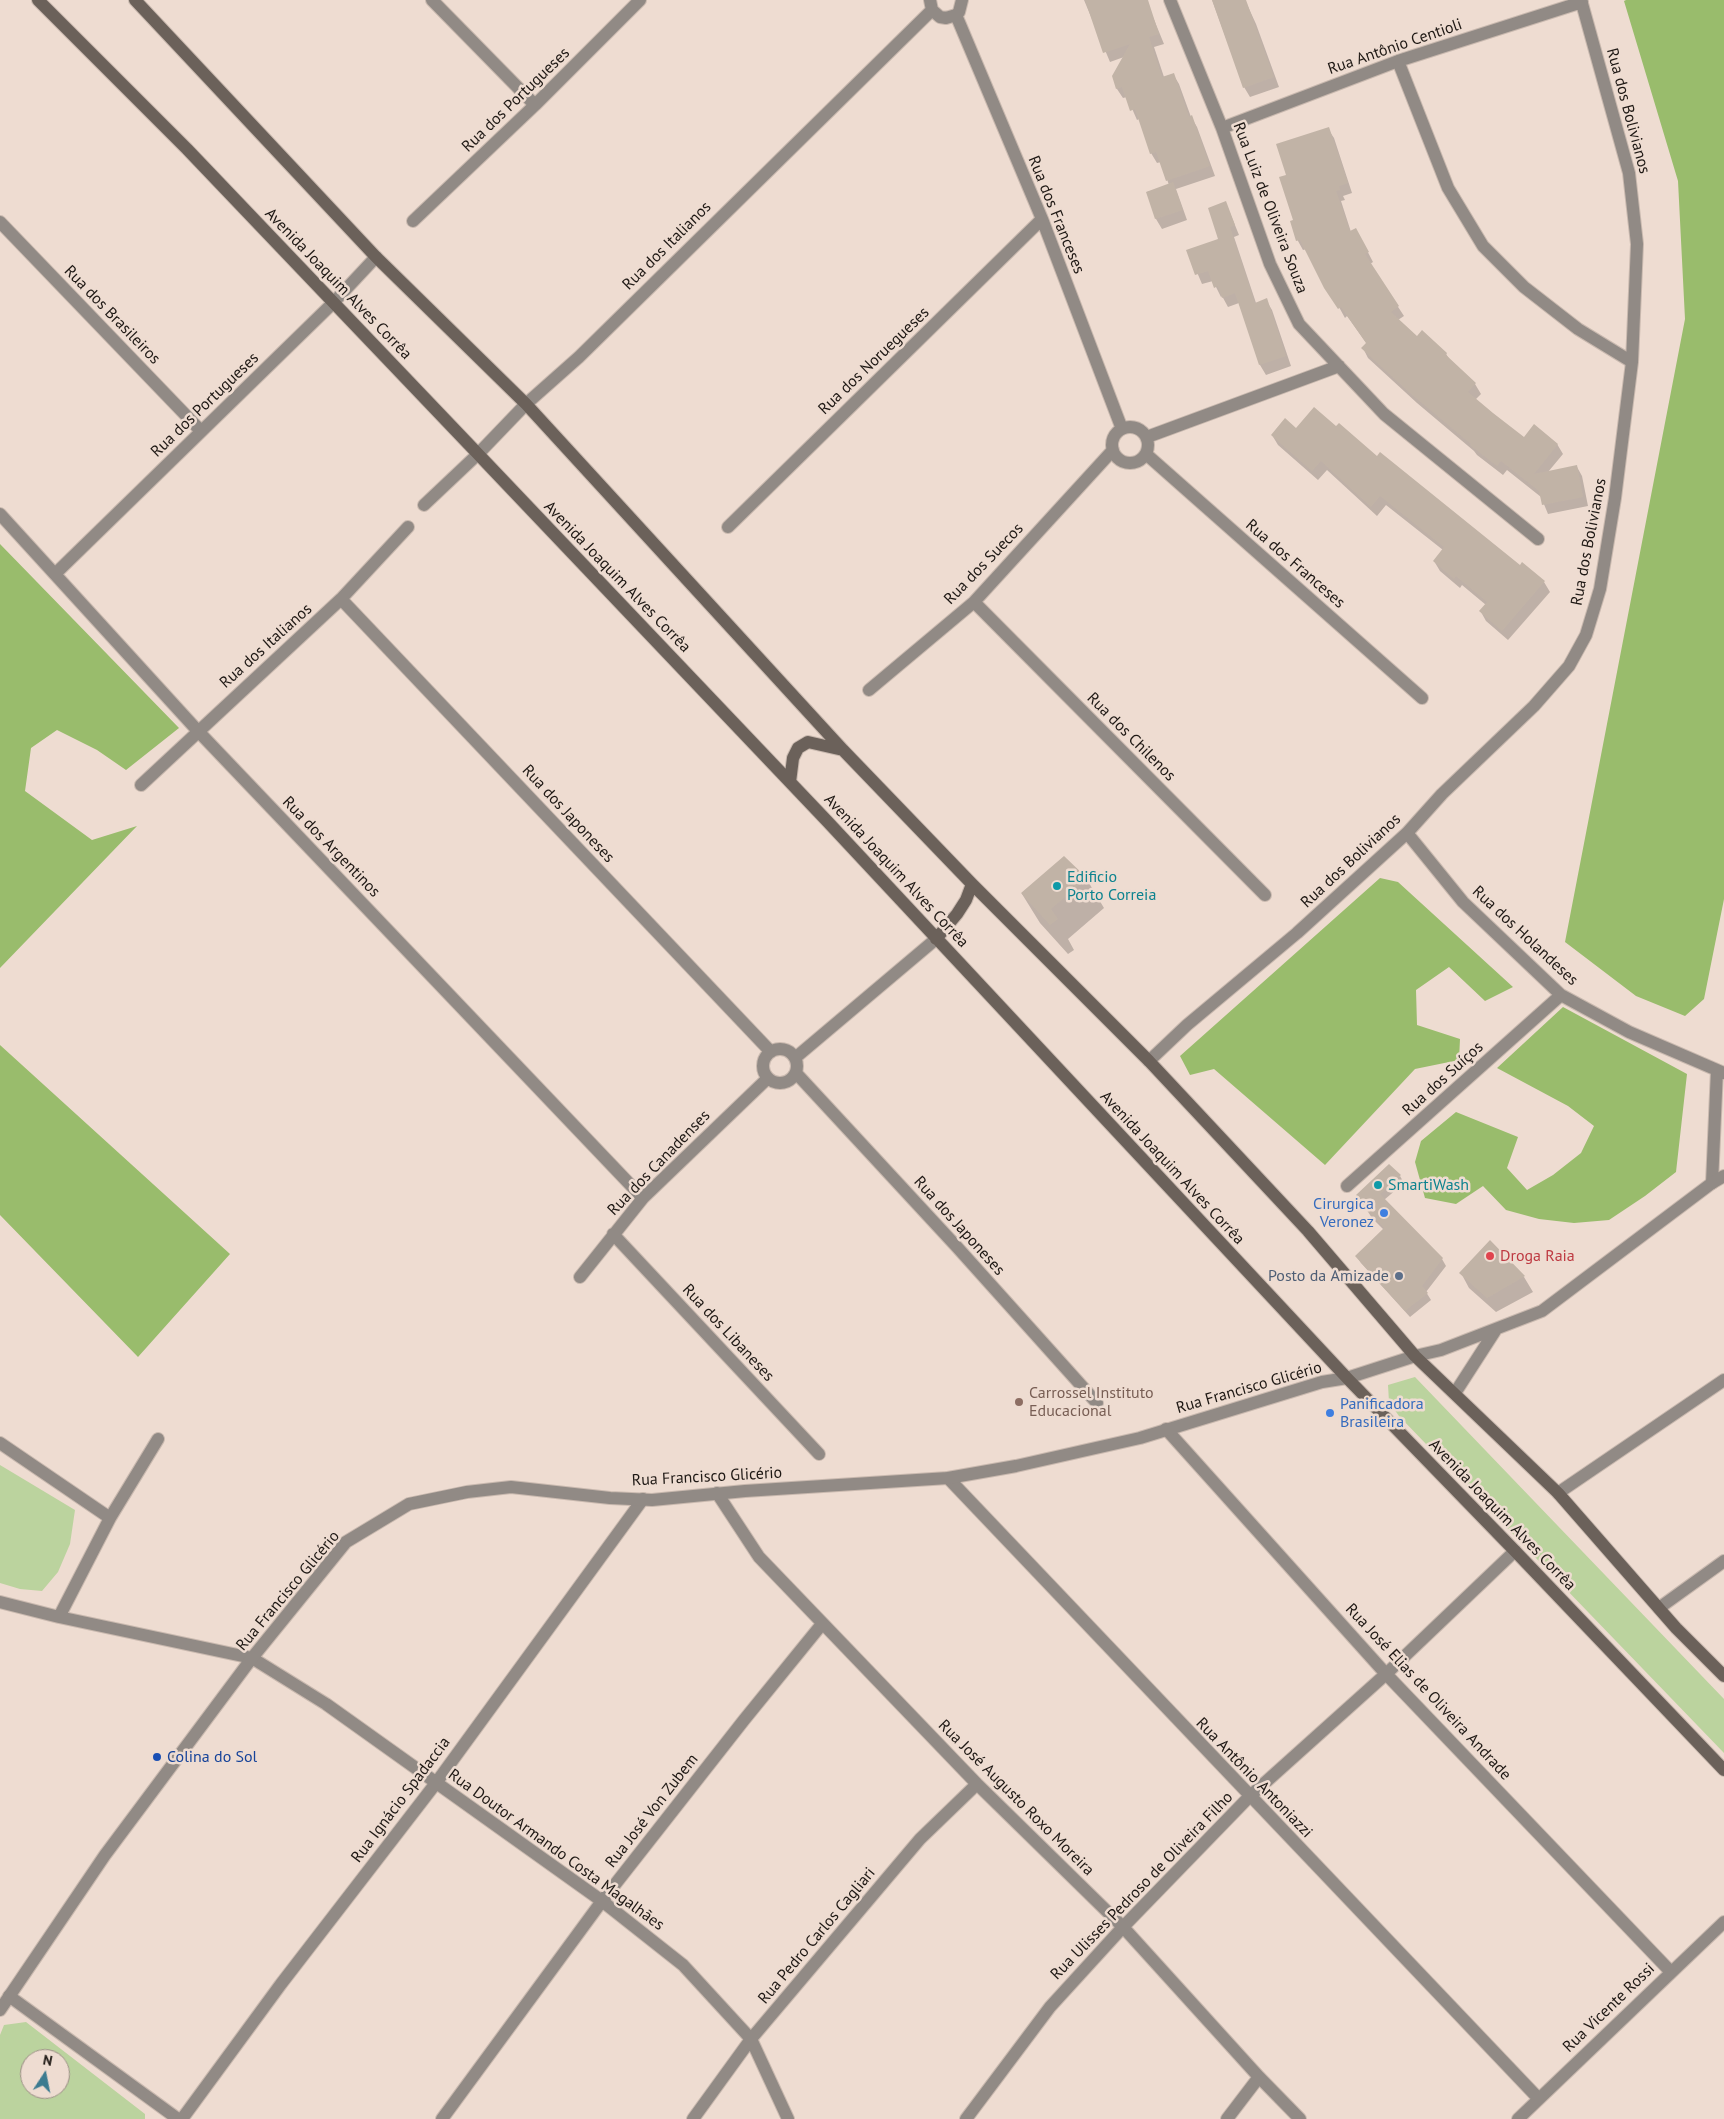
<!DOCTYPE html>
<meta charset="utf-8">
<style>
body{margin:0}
#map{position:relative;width:1724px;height:2119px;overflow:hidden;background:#eedcd1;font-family:"PT Sans",sans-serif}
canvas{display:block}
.north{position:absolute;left:20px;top:2049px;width:50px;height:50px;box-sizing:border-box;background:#eedcd1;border:1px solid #9b8e85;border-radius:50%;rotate:11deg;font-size:14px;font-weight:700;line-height:20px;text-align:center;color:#1e1814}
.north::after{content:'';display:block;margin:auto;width:18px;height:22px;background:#3c7b90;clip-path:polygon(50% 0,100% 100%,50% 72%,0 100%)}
</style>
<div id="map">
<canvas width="1724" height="2119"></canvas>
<div class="north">N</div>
</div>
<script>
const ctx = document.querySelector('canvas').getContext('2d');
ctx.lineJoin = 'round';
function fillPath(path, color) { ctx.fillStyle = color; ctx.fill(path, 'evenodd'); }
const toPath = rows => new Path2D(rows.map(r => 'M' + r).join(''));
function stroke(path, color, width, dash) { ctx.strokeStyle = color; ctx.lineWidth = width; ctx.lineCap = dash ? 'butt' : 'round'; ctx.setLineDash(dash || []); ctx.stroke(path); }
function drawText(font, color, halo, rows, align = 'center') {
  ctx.font = font + ' "PT Sans",sans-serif'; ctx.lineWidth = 5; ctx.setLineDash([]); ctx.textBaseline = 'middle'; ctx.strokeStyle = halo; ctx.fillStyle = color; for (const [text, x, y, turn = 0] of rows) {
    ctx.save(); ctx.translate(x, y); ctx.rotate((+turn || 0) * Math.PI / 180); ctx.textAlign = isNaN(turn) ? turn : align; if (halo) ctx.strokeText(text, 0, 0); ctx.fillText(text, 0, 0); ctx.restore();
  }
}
const green = toPath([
 [1415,1377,1724,1699,1724,1753,1399,1416,1389,1402,1388,1385],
 [0,1465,75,1510,70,1544,58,1572,42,1591,20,1589,0,1583],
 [26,2022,145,2114,145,2119,0,2119,0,2035,4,2025],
 [30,2059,60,2059,60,2089,30,2089]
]);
const forest = toPath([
 [1626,0,1724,0,1724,899,1704,999,1685,1016,1636,996,1565,942,1685,319,1678,181,1624,1],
 [0,544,179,728,126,770,97,750,57,730,31,748,25,791,92,840,137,826,0,968],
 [1380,878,1398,882,1513,987,1485,1001,1449,967,1416,990,1417,1025,1460,1039,1459,1060,1415,1069,1325,1165,1214,1069,1190,1075,1180,1056],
 [1563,1007,1687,1074,1676,1172,1645,1196,1609,1220,1574,1223,1539,1219,1506,1210,1483,1186,1456,1204,1425,1198,1415,1162,1421,1141,1456,1112,1518,1137,1507,1168,1527,1190,1553,1175,1581,1153,1594,1126,1568,1106,1497,1068],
 [0,1045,230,1254,138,1357,0,1215]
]);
const shadow = toPath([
 [1084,0,1146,0,1164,44,1154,47,1164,77,1173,74,1179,84,1191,117,1197,127,1215,176,1176,189,1187,220,1162,229,1156,219,1147,192,1169,185,1161,162,1157,163,1151,153,1139,119,1137,120,1127,97,1123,98,1117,89,1113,77,1124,57,1110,62],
 [1212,0,1245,0,1256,24,1279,87,1250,97,1244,87],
 [1328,129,1334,138,1352,193,1343,196,1345,200,1341,201,1351,232,1361,239,1373,262,1370,264,1404,316,1398,320,1417,338,1422,332,1446,354,1450,360,1475,384,1481,394,1475,400,1524,438,1557,444,1563,454,1548,472,1577,467,1582,476,1588,506,1548,514,1541,497,1507,470,1503,475,1477,455,1474,451,1417,403,1368,358,1363,348,1367,344,1347,316,1345,318,1307,249,1303,250,1298,241,1291,222,1295,221,1288,176],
 [1226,203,1239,235,1234,237,1256,303,1266,300,1272,310,1291,366,1266,375,1260,365,1239,303,1228,307,1222,296,1221,297,1213,281,1202,284,1188,251,1220,240],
 [1336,428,1520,566,1523,564,1544,582,1550,592,1508,640,1486,621,1481,612,1486,605,1462,585,1460,588,1440,571,1434,561,1443,550,1386,505,1377,516,1327,470,1318,480,1278,445,1272,435,1296,429],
 [1086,878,1104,908,1068,939,1074,950,1068,954,1040,923,1022,894],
 [1400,1176,1404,1183,1384,1200,1442,1259,1446,1266,1426,1292,1431,1300,1410,1317,1361,1263,1357,1257,1384,1230,1372,1218,1357,1195],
 [1490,1242,1524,1277,1533,1292,1496,1312,1469,1288,1461,1273]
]);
const building = toPath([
 [1085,0,1148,0,1159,34,1149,37,1162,77,1174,73,1189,117,1192,115,1210,166,1166,181,1156,152,1150,154,1135,109,1130,111,1122,87,1116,89,1112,76,1130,44,1103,53],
 [1212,0,1246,0,1274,77,1243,88],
 [1329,127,1348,183,1339,186,1340,190,1336,191,1350,231,1356,228,1369,252,1365,254,1399,306,1391,312,1417,336,1422,330,1447,353,1446,355,1476,383,1468,392,1493,413,1524,437,1534,424,1558,444,1534,474,1577,465,1583,497,1542,505,1539,491,1501,461,1497,466,1470,445,1471,444,1410,393,1361,348,1366,343,1341,307,1338,309,1324,288,1300,240,1296,241,1290,221,1293,220,1279,177,1286,175,1276,144],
 [1173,182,1183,210,1155,219,1146,192],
 [1226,201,1235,225,1230,227,1255,303,1267,298,1286,356,1259,365,1235,293,1222,298,1218,286,1214,288,1208,271,1195,275,1186,250,1218,239,1208,208],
 [1314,407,1336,426,1339,423,1377,456,1380,452,1520,565,1522,562,1545,581,1502,631,1479,611,1487,602,1456,576,1454,579,1433,561,1444,547,1380,496,1371,507,1321,461,1312,471,1271,435,1285,418,1296,428],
 [1064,856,1087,878,1051,909,1058,919,1050,925,1021,893],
 [1389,1164,1401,1175,1380,1194,1443,1258,1422,1286,1428,1293,1405,1311,1355,1256,1384,1228,1367,1210,1368,1209,1356,1195],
 [1490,1240,1525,1276,1487,1298,1459,1273]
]);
const minor = toPath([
 [432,0,535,105],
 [930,0,932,10,940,17,946,18,956,15,959,12,962,0],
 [1170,0,1222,128,1270,264,1299,324,1384,414,1538,539],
 [956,15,1042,219,1122,429],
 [1398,61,1448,188,1483,246,1524,287,1578,329,1632,362],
 [1222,128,1398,61,1582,2],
 [413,221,535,105,640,0],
 [0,222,201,431],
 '1112 445a18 18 0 1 1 36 0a18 18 0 1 1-36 0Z',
 [1147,437,1339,366],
 [1146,454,1422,698],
 [424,505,478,454,526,404,579,357,932,10],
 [0,514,197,730,643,1198],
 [728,527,1042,219],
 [55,574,333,303,376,257],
 [341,599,771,1052],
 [974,602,1265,895],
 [869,690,974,602,1113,450],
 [141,785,341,599,408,527],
 [1407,833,1463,902,1561,995,1629,1032,1724,1073],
 '763 1066a17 17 0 1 1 34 0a17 17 0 1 1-34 0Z',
 [795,1058,936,939],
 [1149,1061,1187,1025,1297,933,1407,833,1442,794,1534,706,1569,666,1586,635,1600,589,1615,498,1632,362,1637,244,1629,173,1581,0],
 [796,1073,957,1247,1097,1403],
 [1712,1183,1717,1070],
 [1347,1186,1561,995],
 [613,1234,819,1454],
 [580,1277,643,1198,768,1078],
 [1166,1429,1386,1674,1671,1972],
 [0,1443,110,1518],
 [948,1478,1539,2099],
 [717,1493,759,1557,977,1784,1123,1927,1259,2077,1300,2119],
 [1558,1493,1724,1380],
 [0,1602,59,1617,252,1658,326,1704,602,1901,683,1965,751,2039,788,2119],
 [1659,1608,1724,1561],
 [59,1617,110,1518,158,1439],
 [9,1996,178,2119],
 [182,2119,281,1984,436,1783,643,1499],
 [442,2119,602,1901,744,1720,822,1624],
 [693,2119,751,2039,920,1839,977,1784],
 [966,2119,1050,2007,1123,1927,1249,1797,1386,1674,1515,1551],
 [1227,2119,1259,2077],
 [1518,2119,1724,1922]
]);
const tertiary = toPath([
 [1455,1393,1495,1331],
 [0,2010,105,1855,252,1658,346,1542,409,1504,467,1492,511,1487,610,1498,652,1500,745,1491,948,1478,1016,1466,1140,1438,1322,1382,1347,1378,1415,1356,1441,1350,1542,1311,1712,1183,1724,1176]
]);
const secondary = toPath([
 [38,0,187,149,478,454,827,821,1347,1378,1515,1551,1724,1770],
 [135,0,376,257,526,404,843,750,972,884,1149,1061,1308,1231,1415,1356,1558,1493,1676,1628,1724,1676],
 [790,782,793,758,798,748,808,742,843,750],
 [936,939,957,914,966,900,972,884]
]);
const markers = [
 [1057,886,5,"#0f9aa8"],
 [1378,1185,5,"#0f9aa8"],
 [1384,1213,5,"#3f7fe0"],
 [1490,1256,5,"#e0444e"],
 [1399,1276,5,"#5c6f8a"],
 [1019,1402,5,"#8d6e63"],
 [1330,1413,5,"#3f7fe0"],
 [157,1757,5,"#1a4fb4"]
];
const streetNames = [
 ["Rua Antônio Centioli",1395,47,-19],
 ["Rua dos Portugueses",516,100,-44],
 ["Rua dos Bolivianos",1628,111,75],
 ["Rua Luiz de Oliveira Souza",1270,208,69],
 ["Rua dos Franceses",1056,215,68],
 ["Rua dos Italianos",667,246,-45],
 ["Avenida Joaquim Alves Corrêa",338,284,46],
 ["Rua dos Brasileiros",112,315,46],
 ["Rua dos Noruegueses",874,361,-44],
 ["Rua dos Portugueses",205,405,-44],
 ["Rua dos Bolivianos",1589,542,-79],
 ["Rua dos Suecos",984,564,-46],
 ["Rua dos Franceses",1295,564,41],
 ["Avenida Joaquim Alves Corrêa",617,577,46],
 ["Rua dos Italianos",266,646,-42],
 ["Rua dos Chilenos",1131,737,45],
 ["Rua dos Japoneses",568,814,47],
 ["Rua dos Argentinos",331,847,46],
 ["Rua dos Bolivianos",1351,861,-43],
 ["Avenida Joaquim Alves Corrêa",896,871,47],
 ["Rua dos Holandeses",1525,936,43],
 ["Rua dos Suíços",1443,1079,-42],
 ["Rua dos Canadenses",659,1163,-46],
 ["Avenida Joaquim Alves Corrêa",1172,1168,47],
 ["Rua dos Japoneses",959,1226,48],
 ["Rua dos Libaneses",728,1333,47],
 ["Rua Francisco Glicério",1249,1388,-16],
 ["Rua Francisco Glicério",707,1477,-3],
 ["Avenida Joaquim Alves Corrêa",1502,1515,46],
 ["Rua Francisco Glicério",288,1591,-50],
 ["Rua José Elias de Oliveira Andrade",1428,1692,47],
 ["Rua Antônio Antoniazzi",1254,1778,46],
 ["Rua José Augusto Roxo Moreira",1016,1798,45],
 ["Rua Ignácio Spadaccia",401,1800,-53],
 ["Rua José Von Zubem",652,1811,-52],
 ["Rua Doutor Armando Costa Magalhães",556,1850,36],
 ["Rua Ulisses Pedroso de Oliveira Filho",1142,1886,-46],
 ["Rua Pedro Carlos Cagliari",817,1936,-50],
 ["Rua Vicente Rossi",1609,2008,-44]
];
const cultureNames = [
 ["Edificio",1067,877],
 ["Porto Correia",1067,895],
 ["SmartiWash",1388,1185]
];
const shopNames = [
 ["Cirurgica",1374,1204],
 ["Veronez",1374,1222],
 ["Panificadora",1340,1404,"left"],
 ["Brasileira",1340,1422,"left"]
];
const healthNames = [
 ["Droga Raia",1500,1256]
];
const serviceNames = [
 ["Posto da Amizade",1389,1276]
];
const educationNames = [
 ["Carrossel Instituto",1029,1393],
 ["Educacional",1029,1411]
];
const transitNames = [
 ["Colina do Sol",167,1757]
];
fillPath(green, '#bbd39e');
fillPath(forest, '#99bc6c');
fillPath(shadow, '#0003');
fillPath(building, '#c1b3a6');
stroke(minor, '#c9b9af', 14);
stroke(tertiary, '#c9b9af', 14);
stroke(secondary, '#c9b9af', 14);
stroke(minor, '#918a85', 12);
stroke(tertiary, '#918a85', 12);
stroke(secondary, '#6b615a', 12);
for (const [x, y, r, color] of markers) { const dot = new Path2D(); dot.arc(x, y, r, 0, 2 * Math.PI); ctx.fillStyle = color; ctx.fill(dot); stroke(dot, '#eedcd1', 2); }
drawText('16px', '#1e1814', '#eedcd1', streetNames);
drawText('16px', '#0d838f', '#eedcd1', cultureNames, 'left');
drawText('16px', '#366cbe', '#eedcd1', shopNames, 'right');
drawText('16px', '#be3a42', '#eedcd1', healthNames, 'left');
drawText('16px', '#4e5e75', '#eedcd1', serviceNames, 'right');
drawText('16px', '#785e54', '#eedcd1', educationNames, 'left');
drawText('16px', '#164399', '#eedcd1', transitNames, 'left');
</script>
